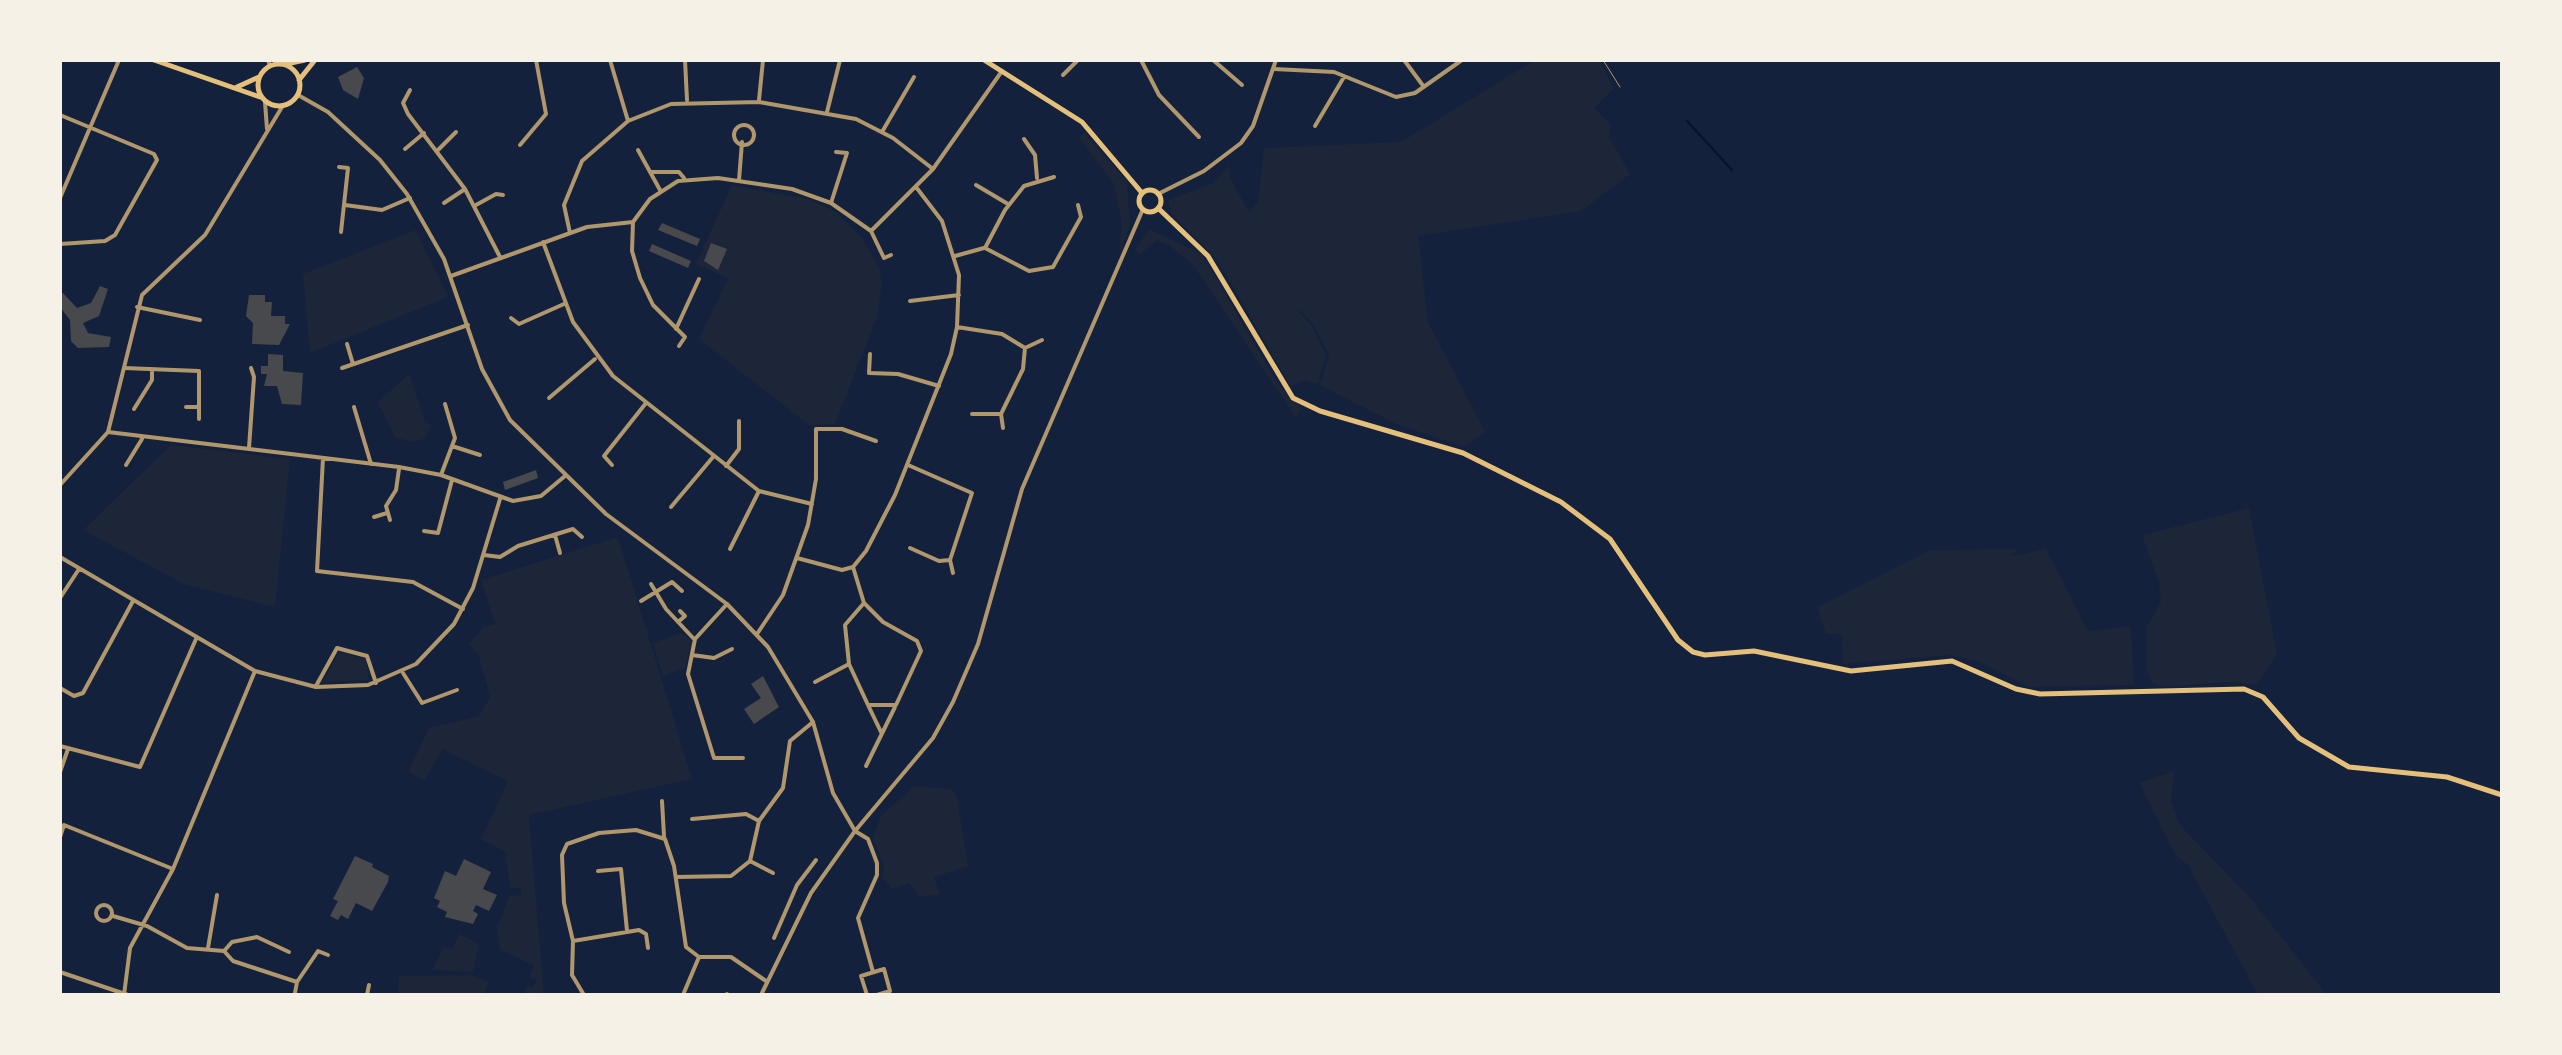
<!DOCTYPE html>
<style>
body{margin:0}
#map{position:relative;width:2562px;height:1055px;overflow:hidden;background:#14213d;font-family:"Public Sans",sans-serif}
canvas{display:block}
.frame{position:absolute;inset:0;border:62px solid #f6f1e7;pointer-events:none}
</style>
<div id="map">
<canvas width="2562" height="1055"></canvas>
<div class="frame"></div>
</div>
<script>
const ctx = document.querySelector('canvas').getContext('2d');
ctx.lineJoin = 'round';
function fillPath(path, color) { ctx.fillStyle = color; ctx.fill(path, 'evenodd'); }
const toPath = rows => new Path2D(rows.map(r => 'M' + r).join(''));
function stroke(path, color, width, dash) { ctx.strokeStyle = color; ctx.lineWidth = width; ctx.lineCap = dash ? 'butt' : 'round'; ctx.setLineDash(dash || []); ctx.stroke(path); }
const green = toPath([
 [1535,60,1599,60,1614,88,1594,108,1611,125,1609,137,1630,174,1581,211,1418,236,1428,322,1485,432,1464,447,1396,424,1320,385,1329,355,1313,323,1294,306,1312,326,1326,356,1318,384,1304,380,1291,387,1218,261,1171,213,1168,200,1213,183,1229,165,1230,178,1249,212,1258,202,1264,148,1401,142],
 [1084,133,1127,181,1130,225,1119,255,1122,224,1114,184,1079,138],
 [732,185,808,199,835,211,861,237,879,267,882,284,877,317,835,424,809,425,699,339,728,278,696,264],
 [1149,229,1202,254,1278,384,1301,408,1296,418,1193,265,1169,245,1157,241,1139,255,1135,250],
 [416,230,448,297,310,353,303,274],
 [409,374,425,422,431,425,426,438,413,442,395,437,378,402],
 [171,445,290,459,275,607,184,584,83,530],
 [2249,508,2277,655,2256,685,2229,682,2163,687,2152,683,2147,671,2147,627,2161,602,2159,583,2142,535],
 [618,537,692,779,529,815,544,995,529,995,523,994,526,986,533,987,536,980,529,977,534,965,500,950,497,928,509,896,521,895,521,888,510,888,505,851,481,839,508,781,442,749,425,780,408,772,429,728,479,716,490,697,478,653,469,645,484,626,495,624,481,580],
 [2018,549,2012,556,2046,549,2088,631,2131,626,2134,685,2028,687,1981,662,1949,655,1843,664,1842,634,1826,634,1817,607,1930,550],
 [681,633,692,641,685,668,663,676,653,643],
 [339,652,366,660,369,680,323,682],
 [2174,771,2171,801,2180,825,2252,900,2327,995,2258,995,2188,865,2175,855,2139,783],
 [914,786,952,789,957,797,968,866,934,877,940,895,919,896,909,883,892,889,882,877,884,865,873,838,881,816],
 [459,934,479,944,473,972,432,970,444,947,452,949],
 [472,975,488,982,484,995,398,995,399,976]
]);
const stream = toPath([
 [1687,121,1732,170]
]);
const building = toPath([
 [357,67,364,78,358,99,343,90,338,77],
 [662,223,700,239,697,246,658,230],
 [711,243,727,249,718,270,704,261],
 [652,244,691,261,688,268,649,251],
 [100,286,108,289,99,316,83,323,88,333,111,337,109,347,78,348,71,341,70,320,60,307,60,295,63,293,77,308,91,303],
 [249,295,265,295,265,302,272,302,271,316,285,316,285,324,290,324,279,345,252,344,253,323,246,316],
 [268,354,283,355,283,371,303,373,301,405,282,404,277,386,264,386,267,374,261,374,261,366,268,366],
 [536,470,538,478,505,490,503,482],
 [763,676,779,707,754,724,744,709,761,698,751,684],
 [355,856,373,864,372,867,389,876,388,882,372,911,356,903,348,919,341,915,338,920,330,916,338,901,333,899],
 [464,859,491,872,483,889,497,895,489,911,476,905,473,911,478,914,473,924,445,917,447,912,437,907,440,901,434,898,445,871,456,876]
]);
const service = toPath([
 [1603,60,1620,87]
]);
const minor = toPath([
 [268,60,270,66],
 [610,60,628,121],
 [685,60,687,100],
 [1141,60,1159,95,1199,137],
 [1213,60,1242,85],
 [1404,60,1424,87],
 [1274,69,1334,72,1396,97,1415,93,1462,60],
 [1063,75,1078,60],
 [410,90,403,103,408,114,465,189,500,257],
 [759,100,763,60],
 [827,112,840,60],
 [60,115,154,154,157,160,115,235,105,241,60,244],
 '734 135a10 10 0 1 1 20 0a10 10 0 1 1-20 0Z',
 [1315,126,1344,77],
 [882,132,914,77],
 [1024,139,1035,155,1037,178],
 [520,145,546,114,536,60],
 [405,149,424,133],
 [438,150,456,132],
 [638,150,660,190],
 [339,167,348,168,341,232],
 [651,172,679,172,684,178],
 [739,180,742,142],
 [976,185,1008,204],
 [60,198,119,60],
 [444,203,465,189],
 [831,203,847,153,836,152],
 [345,205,382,210,410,198],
 [476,205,496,194,503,195],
 [633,222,650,199,678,181,718,178,792,189,831,203,871,231],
 [633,222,632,251,640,278,653,305,685,337,679,346],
 [871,231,933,169,1002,71],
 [871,231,884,258,891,255],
 [570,233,564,205,582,161,628,121,671,104,759,102,856,119,893,138,933,169],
 [543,242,573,322,613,376,759,491,812,504],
 [985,248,1029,271,1053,267,1081,217,1078,205],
 [985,248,1005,210,1024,186,1054,177],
 [955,256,984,248],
 [451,276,587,227,633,222],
 [910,301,959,295],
 [137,307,200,320],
 [511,318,519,324,564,304],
 [957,327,1002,334,1025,348,1023,369,1001,414,972,414],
 [676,329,699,279],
 [347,344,353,364],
 [1025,348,1042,340],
 [870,354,869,373,898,374,939,386],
 [124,368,199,371,199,419],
 [342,368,468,325],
 [549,398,595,359],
 [186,407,199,407],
 [354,407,371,464],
 [134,409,152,380,152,369],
 [1001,414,1003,428],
 [108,432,399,467,441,475,513,501,541,496,565,476],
 [452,446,480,455],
 [249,448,254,377,251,368],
 [323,458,317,571,413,582,463,609],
 [126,465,142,439],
 [612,465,604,456,646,403],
 [908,465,972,493,950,560,939,561,910,548],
 [726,466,739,449,739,421],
 [441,475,455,438,445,404],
 [671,507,713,457],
 [374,517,387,513],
 [390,520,386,506,396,490,399,469],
 [424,531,438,533,452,480],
 [555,535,560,553],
 [730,549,759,491],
 [484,555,500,557,518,546,573,529,582,537],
 [60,557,255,671,316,687,368,685,416,664,454,624,473,588,500,499],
 [797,558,842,570,853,567,866,551,895,495,951,354,957,327,959,275,942,221,916,187],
 [950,560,953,573],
 [853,567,864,603,883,622,917,641,921,651,896,705,868,705,849,664,845,625,864,603],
 [651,584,666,609,694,639],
 [60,598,79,569],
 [641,601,672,582,682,591],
 [727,604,695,639,688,674,714,758,743,758],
 [678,622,685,616,680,611],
 [757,634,783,595,808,525,816,479,816,429,842,429,876,441],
 [692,655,714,658,732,649],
 [403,673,422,703,457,690],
 [815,682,849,664],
 [316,686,337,648,367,656,376,683],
 [60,688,74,696,83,693,133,601],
 [868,705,881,732],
 [60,746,140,767,196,639],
 [866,766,895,707],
 [60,772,68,749],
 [662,801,664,836],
 [692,819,746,814,759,821],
 [855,831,868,839,877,863,877,875,858,918,873,972],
 [60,837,64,825,173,869],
 [750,861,773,873],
 [598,871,621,869,627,931],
 [676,877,731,876,750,861,759,821,783,788,790,741,813,722],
 '96 913a8 8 0 1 1 16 0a8 8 0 1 1-16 0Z',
 [113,916,147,926,187,948,224,951,233,961,297,982,318,951,328,955],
 [774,938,797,885,816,860],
 [573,941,639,930,646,934,648,948],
 [208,948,217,895],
 [224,951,232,942,257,937,289,952],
 [60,972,128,995],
 [295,993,297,982],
 [124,995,130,948,173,869,255,671],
 [367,995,369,985],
 [584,995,572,975,573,941,564,903,562,855,567,844,599,833,636,830,665,839,674,866,686,947,699,957,731,957,766,981],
 [683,995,699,957],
 [726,995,727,994],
 [867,995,861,976,884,969,890,991,877,995]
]);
const tertiary = toPath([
 [298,95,328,112,380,160,407,194,444,259,482,369,510,420,606,514,727,604,768,647,813,722,833,793,855,831],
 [265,102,267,129],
 [1158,194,1204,171,1241,143,1253,126,1276,60],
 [60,485,108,432,142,295,205,235,282,107],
 [761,995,811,893,855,831,933,738,953,702,978,644,1022,489,1143,209]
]);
const secondary = toPath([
 [154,60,260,97],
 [984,60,1082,122,1142,193],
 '258 85a21 21 0 1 1 42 0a21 21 0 1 1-42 0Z',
 [286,64,305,60],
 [299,80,315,60],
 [237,87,259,77],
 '1139 201a11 11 0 1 1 22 0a11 11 0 1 1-22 0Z',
 [1158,208,1208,256,1293,398,1320,411,1463,453,1561,502,1610,539,1678,640,1693,652,1705,655,1754,651,1851,671,1952,661,2016,689,2040,694,2244,689,2263,697,2299,738,2349,767,2447,777,2502,795]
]);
fillPath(green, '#1d2539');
stroke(stream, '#0b132b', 2.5);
fillPath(building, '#48494c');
stroke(service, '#b1986c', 1);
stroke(minor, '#b1986c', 4);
stroke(tertiary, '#b1986c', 4);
stroke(secondary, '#e5c07b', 5);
</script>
